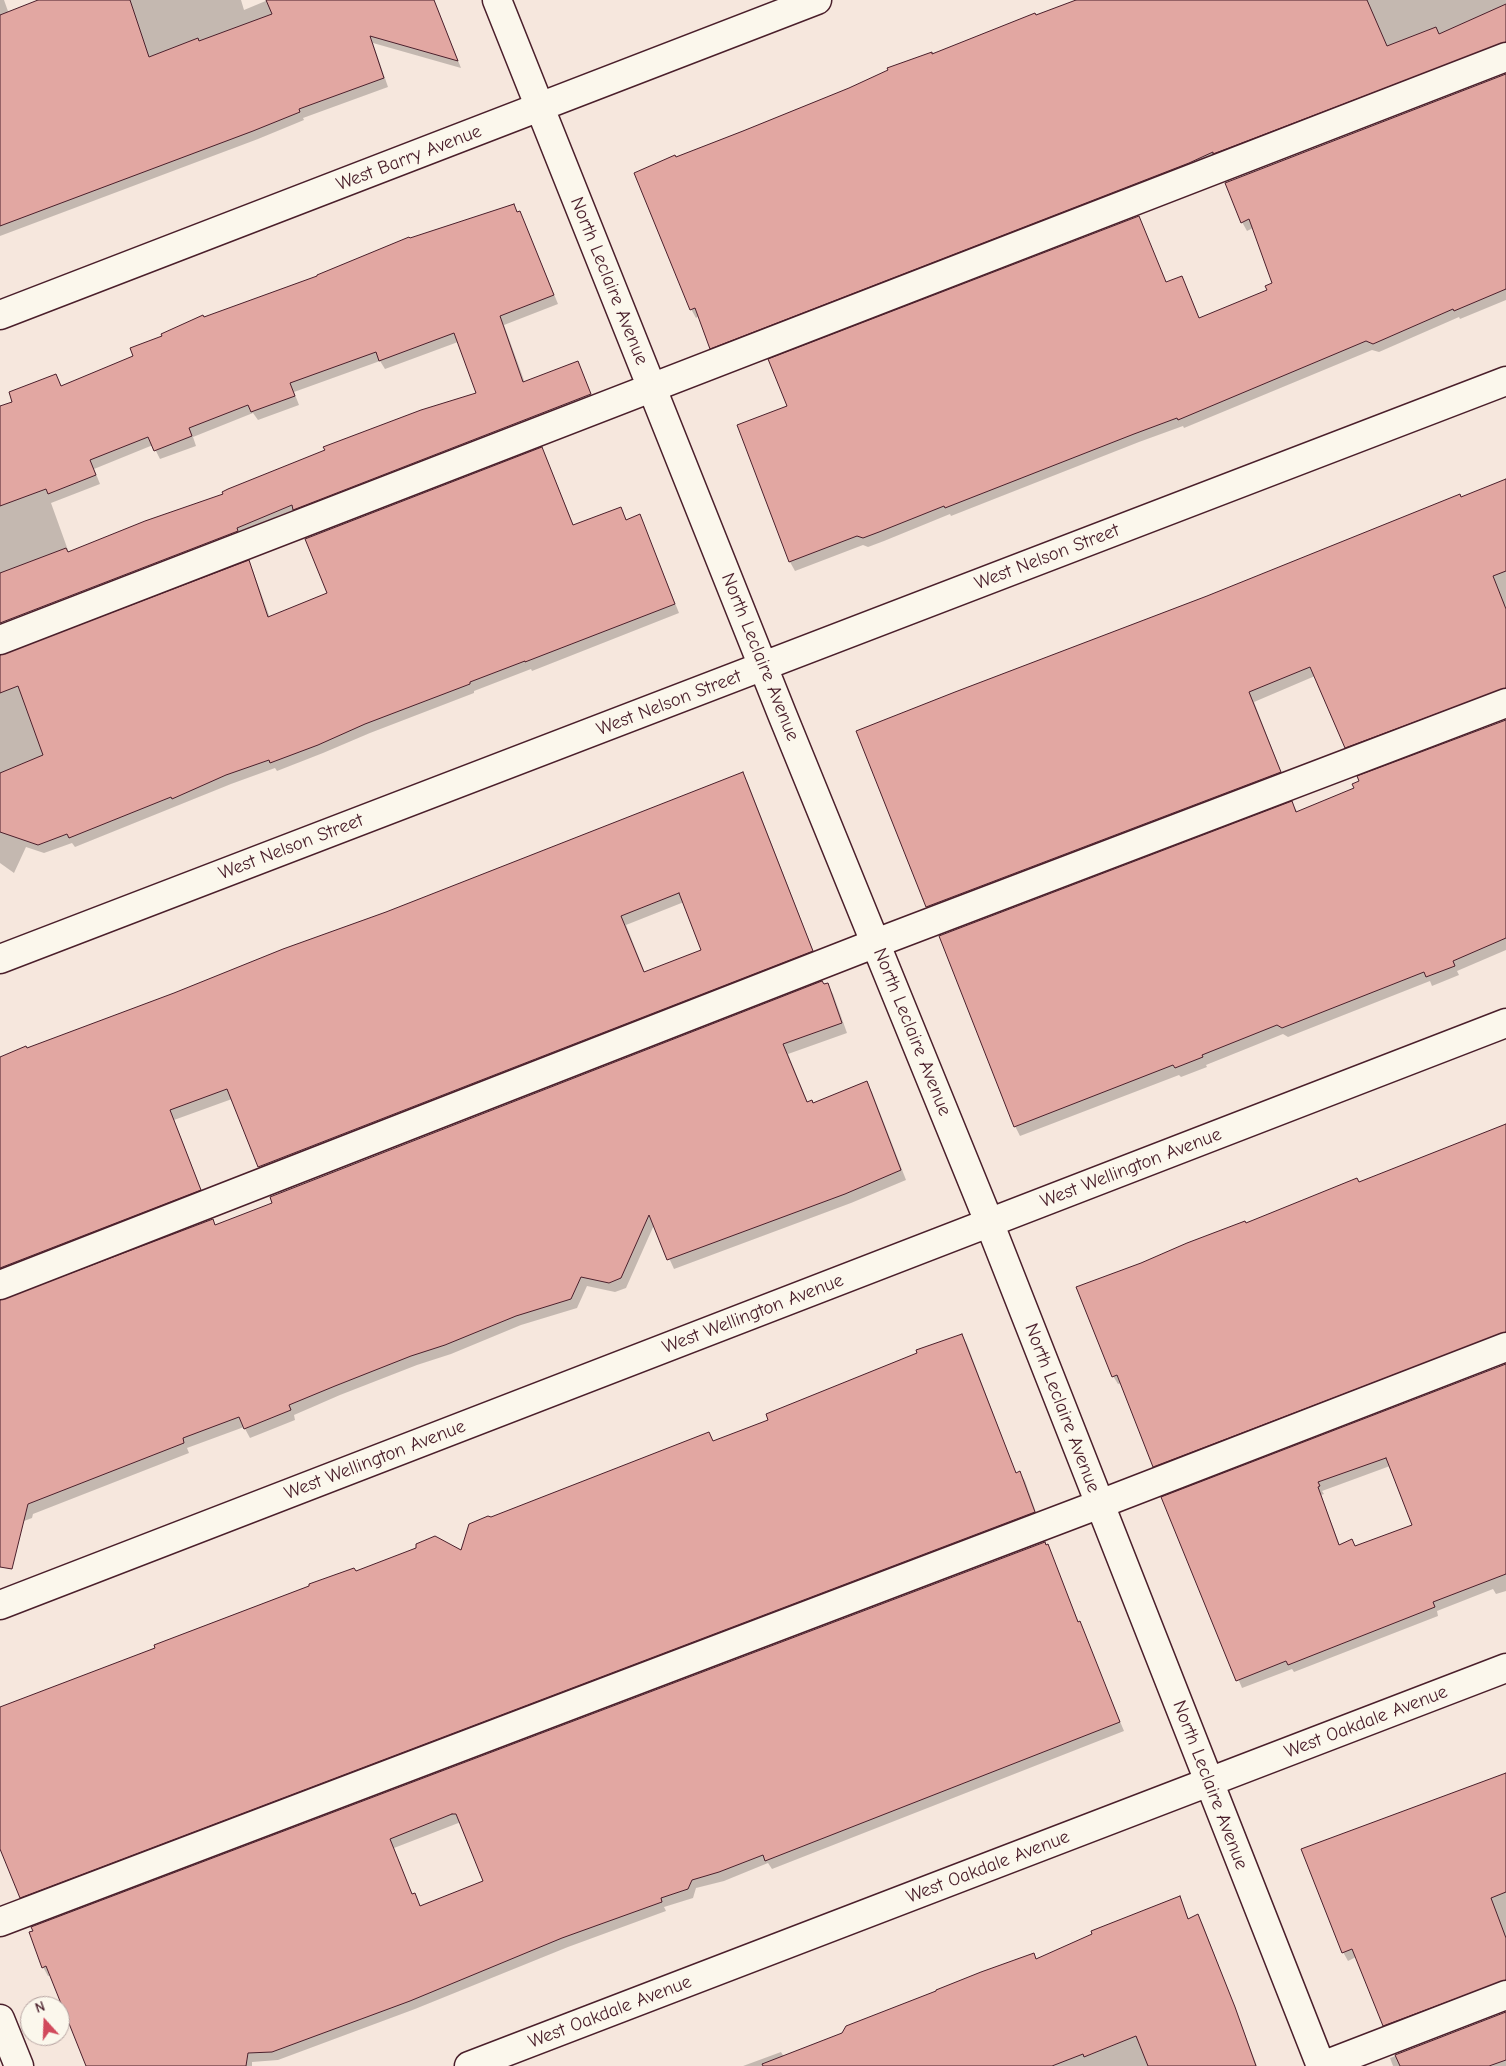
<!DOCTYPE html>
<style>
body{margin:0}
#map{position:relative;width:1506px;height:2066px;overflow:hidden;background:#f6e7dd;font-family:"Comic Neue",sans-serif}
canvas{display:block}
.north{position:absolute;left:20px;top:1996px;width:50px;height:50px;box-sizing:border-box;background:#fbf7ec;border:1px solid #b4a19f;border-radius:50%;rotate:340deg;font-size:14px;font-weight:700;line-height:20px;text-align:center;color:#4a1f2b}
.north::after{content:'';display:block;margin:auto;width:18px;height:22px;background:#d1495b;clip-path:polygon(50% 0,100% 100%,50% 72%,0 100%)}
</style>
<div id="map">
<canvas width="1506" height="2066"></canvas>
<div class="north">N</div>
</div>
<script>
const ctx = document.querySelector('canvas').getContext('2d');
ctx.lineJoin = 'round';
function fillPath(path, color) { ctx.fillStyle = color; ctx.fill(path, 'evenodd'); }
const toPath = rows => new Path2D(rows.map(r => 'M' + r).join(''));
function stroke(path, color, width, dash) { ctx.strokeStyle = color; ctx.lineWidth = width; ctx.lineCap = dash ? 'butt' : 'round'; ctx.setLineDash(dash || []); ctx.stroke(path); }
function drawText(font, color, halo, rows, align = 'center') {
  ctx.font = font + ' "Comic Neue",sans-serif'; ctx.lineWidth = 4; ctx.setLineDash([]); ctx.textBaseline = 'middle'; ctx.strokeStyle = halo; ctx.fillStyle = color; for (const [text, x, y, turn = 0] of rows) {
    ctx.save(); ctx.translate(x, y); ctx.rotate((+turn || 0) * Math.PI / 180); ctx.textAlign = isNaN(turn) ? turn : align; if (halo) ctx.strokeText(text, 0, 0); ctx.fillText(text, 0, 0); ctx.restore();
  }
}
const shadow = toPath([
 [0,0,4,0,9,14,41,0,241,0,244,10,268,0,434,0,461,68,373,43,388,87,303,118,304,120,258,139,0,236],
 [1079,0,1506,0,1506,51,716,357,699,316,696,318,691,309,676,158,932,55],
 [1506,75,1506,300,1460,319,1459,317,1379,352,1372,350,1184,428,1183,426,1139,442,951,516,950,514,884,541,868,547,863,545,795,571,790,562,739,426,789,407,1138,217,1167,284,1186,286,1200,320,1268,291,1273,283,1253,228,1247,231,1242,222],
 [513,205,524,221,558,304,504,325,525,383,578,362,595,403,0,634,0,407,14,402,55,375,62,387,135,357,204,319,319,277,410,240],
 [458,342,477,394,225,495,69,553,51,503,100,484,94,469,153,445,160,459,196,446,193,437,253,413,258,420,299,405,294,392,380,361,385,369],
 [542,448,574,526,621,508,627,521,640,515,679,613,532,671,531,669,474,691,474,693,370,733,323,753,277,771,275,768,231,784,75,847,72,843,44,853,26,847,14,873,0,863,0,656,248,562,253,571,270,618,329,594],
 [1506,481,1506,698,1352,757,1315,676,1254,702,1285,782,933,916,928,907,858,732],
 [1506,721,1506,950,1457,971,1459,975,1432,986,1430,981,1288,1037,1283,1034,1206,1065,1207,1067,1181,1077,1179,1075,1020,1136,1015,1126,1292,803,1298,813],
 [743,774,748,783,817,961,265,1176,232,1099,174,1120,205,1200,0,1280,0,1058,27,1050,386,913],
 [684,902,703,951,645,973,626,925],
 [827,984,833,994,847,1033,788,1054,808,1103,812,1104,866,1083,872,1092,906,1180,851,1203,674,1269,654,1225,626,1288,615,1292,587,1286,577,1308,521,1325,451,1354,417,1365,340,1395,294,1415,295,1420,250,1438,244,1427,187,1448,189,1453,33,1514,32,1518,0,1530,0,1301,215,1226],
 [1506,1125,1506,1340,1159,1474,1122,1383,1118,1384,1113,1376,1246,1224,1359,1183],
 [962,1335,967,1344,1016,1474,1020,1473,1025,1481,1039,1521,26,1906,0,1846,0,1709,157,1648,156,1645,201,1627,354,1569,356,1572,462,1551,491,1519,713,1442,770,1420],
 [1506,1365,1506,1591,1496,1594,1493,1589,1437,1611,1438,1616,1294,1672,1292,1669,1242,1688,1163,1498],
 [1390,1466,1414,1526,1355,1547,1340,1546,1321,1495,1324,1494,1322,1491],
 [1047,1546,1124,1731,772,1869,768,1863,724,1881,696,1888,693,1898,664,1907,666,1911,568,1947,415,2009,278,2060,252,2062,252,2066,87,2066,51,1975,48,1976,43,1967,30,1933],
 [461,1822,484,1882,421,1907,414,1894,412,1895,394,1848],
 [1506,1774,1506,1988,1389,2033,1356,1957,1348,1961,1343,1952],
 [1180,1898,1189,1920,1198,1916,1203,1925,1257,2066,743,2066,781,2052,784,2057,1037,1960],
 [1506,2013,1506,2066,1393,2066,1390,2058]
]);
const building = toPath([
 [38,0,130,0,149,57,198,38,199,41,272,14,266,0,434,0,458,61,370,36,384,78,299,109,300,112,253,131,0,226,0,15,38,0],
 [1076,0,1367,0,1387,46,1436,27,1439,34,1506,4,1506,42,1213,154,1213,152,1189,163,710,349,695,308,690,310,634,173,675,155,676,157,743,131,849,88,888,70,887,68,932,52,932,54,1035,13,1036,15,1076,0],
 [1506,74,1506,289,1454,311,1453,309,1373,344,1366,341,1178,420,1177,418,1134,434,945,508,944,506,879,532,863,538,857,536,789,562,737,425,787,406,768,359,1139,216,1166,282,1182,276,1199,318,1267,290,1265,286,1272,283,1249,219,1241,223,1225,183,1506,74],
 [514,204,517,212,520,211,554,295,500,316,523,382,578,361,591,394,293,510,292,505,237,528,238,531,0,623,0,573,66,548,68,552,145,521,223,494,222,492,228,489,325,450,323,447,421,410,476,393,454,333,379,361,376,352,290,383,295,396,251,412,248,405,189,428,192,436,154,451,148,437,90,460,96,475,48,494,46,489,0,506,0,406,12,402,9,392,56,374,61,386,133,356,130,348,162,336,161,334,203,315,204,317,317,276,317,275,409,237,410,238,514,204],
 [542,447,573,525,621,507,626,520,640,514,675,604,525,662,525,661,470,682,470,684,365,724,318,745,270,763,269,760,226,775,172,799,171,797,69,838,67,834,38,845,0,832,0,773,43,755,18,686,0,693,0,655,249,560,268,617,327,593,305,539,542,447],
 [1506,479,1506,571,1493,576,1506,609,1506,688,1345,748,1310,667,1249,692,1281,772,926,907,856,731,955,692,1207,596,1460,494,1461,497,1506,479],
 [1506,720,1506,938,1453,961,1455,966,1426,977,1424,972,1282,1028,1277,1025,1202,1055,1203,1057,1175,1068,1173,1065,1014,1127,939,936,1292,801,1296,812,1354,788,1352,784,1359,781,1357,776,1506,720],
 [743,772,813,951,258,1167,227,1089,170,1110,201,1190,0,1268,0,1057,26,1046,27,1048,174,993,283,949,386,912,743,772],
 [679,893,701,950,644,972,621,916,679,893],
 [822,981,824,984,828,983,842,1023,783,1044,807,1102,812,1100,813,1103,867,1081,901,1170,845,1194,667,1260,649,1215,621,1278,609,1283,581,1277,571,1299,516,1316,445,1345,411,1356,335,1386,289,1405,291,1410,244,1429,239,1417,183,1438,184,1443,28,1504,12,1569,0,1567,0,1300,213,1219,215,1225,272,1203,270,1197,822,981],
 [1506,1124,1506,1332,1153,1467,1117,1375,1112,1377,1076,1287,1141,1263,1187,1243,1245,1221,1246,1223,1357,1178,1359,1182,1506,1124],
 [962,1334,1016,1473,1020,1471,1035,1512,20,1898,0,1849,0,1707,155,1648,154,1645,309,1586,309,1584,354,1568,356,1571,416,1548,416,1544,435,1536,461,1550,469,1524,488,1516,491,1517,709,1432,713,1441,768,1420,766,1414,917,1353,916,1350,962,1334],
 [1506,1364,1506,1574,1433,1602,1435,1607,1288,1665,1286,1661,1236,1681,1161,1497,1506,1364],
 [1386,1458,1412,1525,1355,1546,1352,1539,1339,1545,1318,1487,1320,1486,1318,1482,1386,1458],
 [1045,1542,1046,1545,1048,1544,1078,1622,1080,1621,1120,1722,765,1861,763,1855,719,1872,692,1880,688,1889,661,1898,662,1902,562,1938,410,2001,272,2052,248,2053,246,2066,86,2066,46,1966,42,1968,29,1932,33,1931,31,1927,1045,1542],
 [452,1814,456,1814,483,1881,420,1906,415,1893,412,1894,390,1839,452,1814],
 [1506,1773,1506,1892,1491,1898,1506,1938,1506,1980,1383,2026,1352,1949,1342,1953,1301,1849,1506,1773],
 [1180,1896,1188,1919,1198,1914,1235,2007,1256,2066,1148,2066,1136,2036,1084,2057,1083,2054,1052,2066,763,2066,762,2064,842,2033,846,2026,936,1991,936,1990,981,1972,1034,1953,1036,1959,1092,1934,1091,1931,1180,1896],
 [1506,2012,1506,2060,1489,2066,1400,2066,1395,2055,1506,2012]
]);
const minor = toPath([
 [497,0,782,714,989,1222,1321,2066],
 [0,315,817,0],
 [0,640,1506,57],
 [0,959,1506,381],
 [0,1285,876,943,1506,703],
 [0,1605,1506,1023],
 [0,1922,1100,1504,1506,1347],
 [0,2019,19,2066],
 [469,2066,1506,1668],
 [1322,2066,1506,1995]
]);
const streetNames = [
 ["West Barry Avenue",409,158,-21],
 ["North Leclaire Avenue",609,281,68],
 ["West Nelson Street",1047,557,-21],
 ["North Leclaire Avenue",760,657,68],
 ["West Nelson Street",669,703,-21],
 ["West Nelson Street",291,847,-21],
 ["North Leclaire Avenue",912,1032,68],
 ["West Wellington Avenue",1131,1168,-21],
 ["West Wellington Avenue",753,1314,-21],
 ["North Leclaire Avenue",1062,1408,69],
 ["West Wellington Avenue",375,1460,-21],
 ["West Oakdale Avenue",1366,1722,-21],
 ["North Leclaire Avenue",1210,1785,69],
 ["West Oakdale Avenue",988,1867,-21],
 ["West Oakdale Avenue",610,2012,-21]
];
fillPath(shadow, '#0003');
fillPath(building, '#e2a7a2');
stroke(building, '#4a1f2b', 1);
stroke(minor, '#4a1f2b', 31);
stroke(minor, '#fbf7ec', 28);
drawText('19px', '#4a1f2b', '#fbf7ec', streetNames);
</script>
